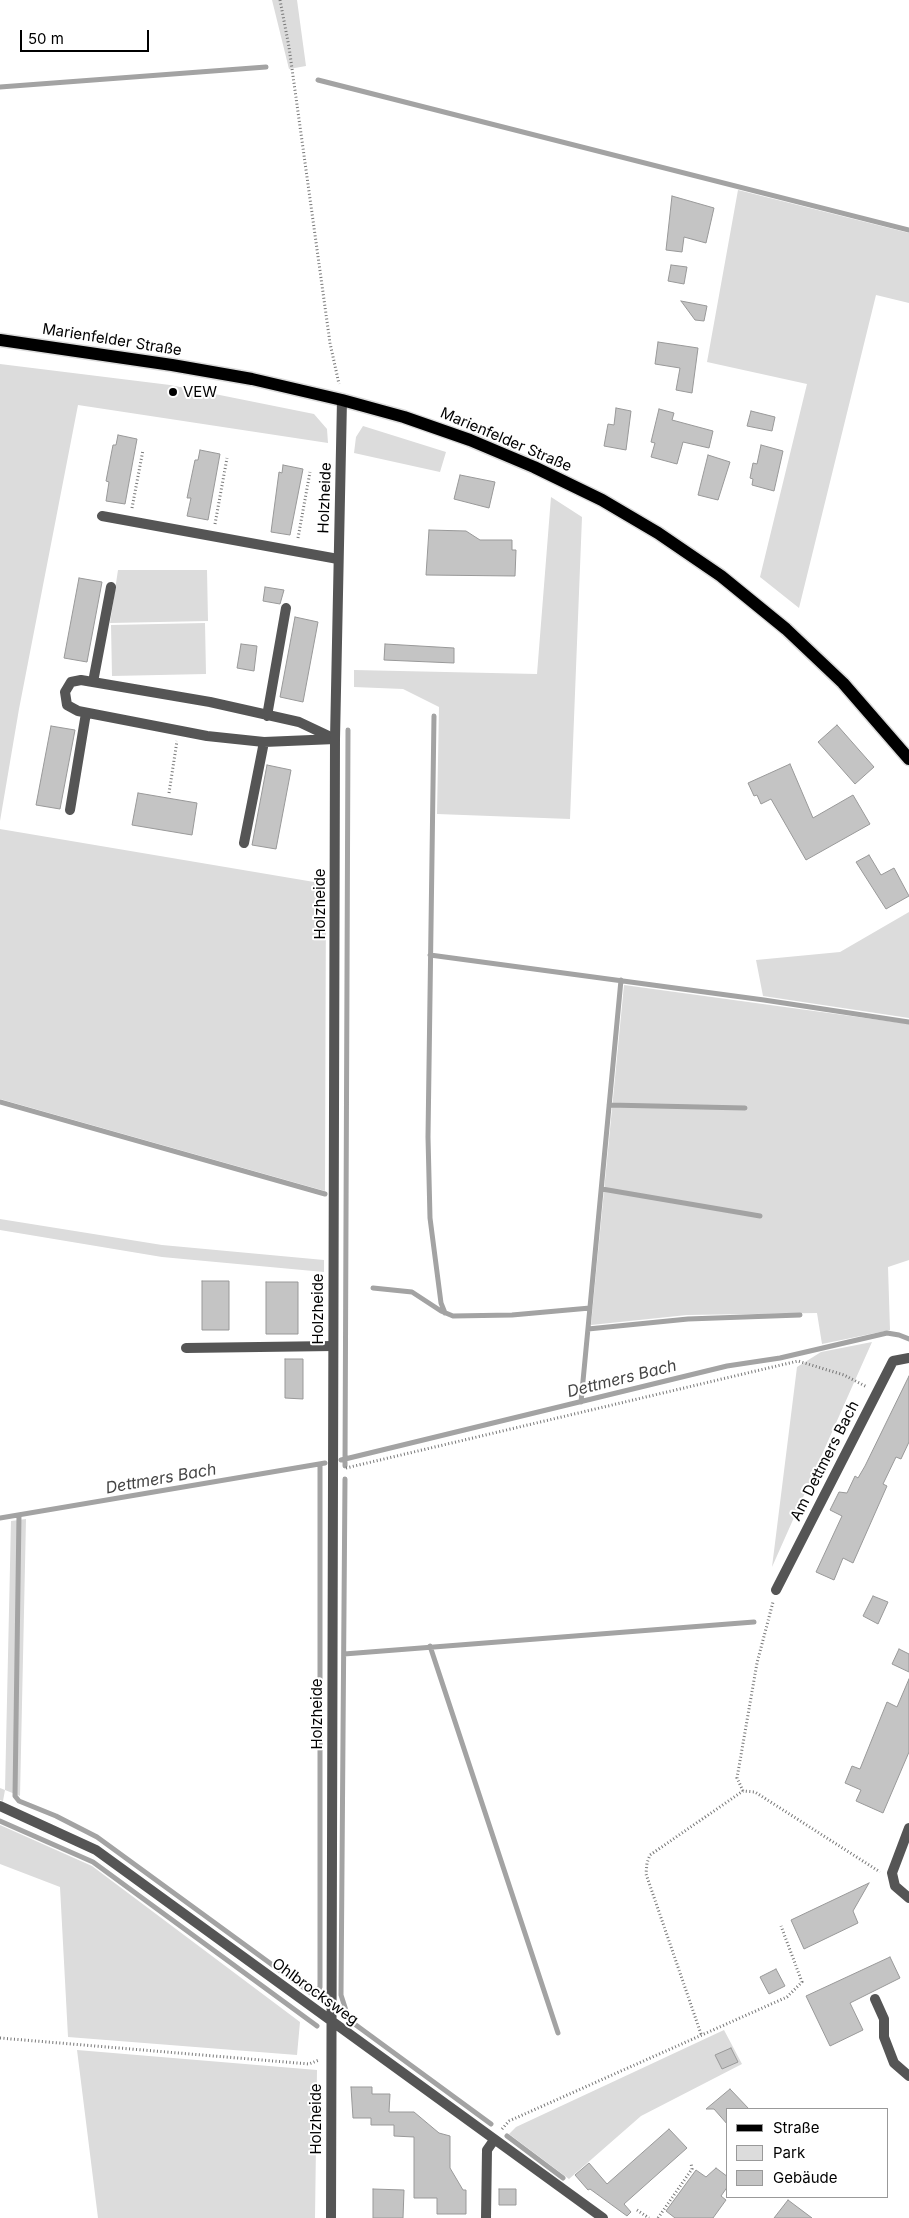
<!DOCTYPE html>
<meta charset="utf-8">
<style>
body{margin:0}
#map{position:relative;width:909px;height:2218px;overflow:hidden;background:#fff;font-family:Inter,sans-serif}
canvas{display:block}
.legend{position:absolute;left:726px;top:2108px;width:162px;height:90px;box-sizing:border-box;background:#fff;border:1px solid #999;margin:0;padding:6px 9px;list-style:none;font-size:15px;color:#000}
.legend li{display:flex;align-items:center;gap:10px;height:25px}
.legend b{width:25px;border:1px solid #999}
.scale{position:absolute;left:20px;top:30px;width:129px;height:22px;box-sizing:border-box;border:2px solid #000;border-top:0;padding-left:6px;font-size:15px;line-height:18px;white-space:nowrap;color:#000;-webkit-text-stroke:4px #fff;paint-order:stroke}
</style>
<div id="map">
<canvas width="909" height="2218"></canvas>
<ul class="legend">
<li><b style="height:6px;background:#000"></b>Straße</li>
<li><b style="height:14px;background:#dcdcdc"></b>Park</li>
<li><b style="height:14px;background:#c4c4c4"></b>Gebäude</li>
</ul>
<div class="scale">50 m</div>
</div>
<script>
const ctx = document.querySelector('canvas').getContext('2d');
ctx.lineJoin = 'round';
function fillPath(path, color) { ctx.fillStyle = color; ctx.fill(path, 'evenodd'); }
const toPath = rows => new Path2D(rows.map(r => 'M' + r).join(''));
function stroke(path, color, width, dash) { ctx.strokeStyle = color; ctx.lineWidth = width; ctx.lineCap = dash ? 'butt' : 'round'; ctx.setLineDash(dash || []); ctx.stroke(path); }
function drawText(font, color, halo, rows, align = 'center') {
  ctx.font = font + ' Inter,sans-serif'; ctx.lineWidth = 4; ctx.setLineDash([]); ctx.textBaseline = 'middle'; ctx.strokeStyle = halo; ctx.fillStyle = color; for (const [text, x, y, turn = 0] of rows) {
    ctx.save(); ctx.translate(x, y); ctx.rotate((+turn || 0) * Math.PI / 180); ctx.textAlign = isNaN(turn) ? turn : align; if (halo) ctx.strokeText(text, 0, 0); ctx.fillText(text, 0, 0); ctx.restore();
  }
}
const green = toPath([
 [272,0,297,0,306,66,289,69],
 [738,190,909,233,909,303,876,295,799,608,760,577,807,384,707,362],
 [0,364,170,385,314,414,327,429,328,443,78,405,19,709,0,821],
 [363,426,446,452,440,472,354,453,356,437],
 [551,497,582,517,570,819,437,814,439,707,403,689,354,687,354,670,537,674],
 [118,570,207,570,208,621,110,623],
 [205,623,206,674,112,676,111,625],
 [0,829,326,884,325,1191,0,1099],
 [909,912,909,1018,763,996,756,960,840,952],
 [624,985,909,1024,909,1260,888,1267,890,1330,822,1344,817,1313,687,1315,591,1325],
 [0,1219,162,1245,324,1260,324,1272,162,1257,0,1230],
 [872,1342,772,1567,797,1367,821,1352],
 [26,1519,20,1796,5,1790,3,1801,0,1800,0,1788,5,1790,11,1521],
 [0,1825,92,1866,300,2022,297,2055,68,2037,60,1887,0,1864],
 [724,2030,742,2064,641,2116,569,2179,509,2134,516,2127],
 [77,2050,317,2070,315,2218,98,2218]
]);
const stream = toPath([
 [318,80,909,230],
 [0,87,266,67],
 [434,716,428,1137,430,1218,441,1303,445,1313],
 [430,955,764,1000,909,1022],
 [0,1102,325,1194],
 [609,1105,745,1108],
 [602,1189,760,1216],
 [373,1288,412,1292,441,1311,453,1316,512,1315,590,1308],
 [588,1329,688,1319,800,1315],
 [581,1402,621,980],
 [341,1460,727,1366,780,1358,887,1333,899,1335,909,1339],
 [345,1466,348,730],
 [345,1479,341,1995,349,2020,491,2124],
 [19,1515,15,1796,19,1801,56,1816,97,1837,315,1996,320,1987,320,1464],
 [0,1518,325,1463],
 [430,1646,558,2033],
 [344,1654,754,1622],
 [0,1821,93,1862,317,2026],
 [507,2136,563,2178]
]);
const building = toPath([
 [672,196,714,208,706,243,684,237,682,252,666,250,672,196],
 [671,265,687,267,684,284,668,281,671,265],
 [681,301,707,306,704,321,695,320,681,301],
 [658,342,698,348,692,393,676,390,680,368,655,364,658,342],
 [616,408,631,411,626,450,604,446,608,424,614,425,616,408],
 [659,409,674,413,672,420,713,431,709,448,683,442,677,464,651,457,655,443,651,442,659,409],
 [751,411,775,417,772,431,747,426,751,411],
 [118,435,137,439,125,504,106,501,109,482,106,481,113,445,116,445,118,435],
 [761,445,783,451,774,491,752,485,753,479,750,478,753,463,757,464,761,445],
 [200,450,220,454,208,520,187,516,191,498,187,498,195,460,198,460,200,450],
 [708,455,730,462,718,500,698,495,708,455],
 [283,465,303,469,290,535,271,532,279,472,282,473,283,465],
 [460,475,495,482,489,508,454,499,460,475],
 [429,530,466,531,480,540,512,540,512,550,516,550,515,576,426,575,429,530],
 [79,578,102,582,87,662,64,658,79,578],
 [265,587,284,590,280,604,263,601,265,587],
 [295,617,318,622,303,702,280,697,295,617],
 [241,644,257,646,254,671,237,668,241,644],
 [385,644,454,648,454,663,384,660,385,644],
 [837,725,874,767,855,784,818,742,837,725],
 [51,726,75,730,60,809,36,805,51,726],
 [790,764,813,818,853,795,870,824,806,860,771,799,761,804,757,795,754,796,748,783,790,764],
 [267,765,291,770,276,849,252,845,267,765],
 [138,793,197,803,192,835,132,825,138,793],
 [869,855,881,875,894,868,909,896,886,909,856,862,869,855],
 [202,1281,229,1281,229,1330,202,1330,202,1281],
 [266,1282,298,1282,298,1334,266,1334,266,1282],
 [285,1359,303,1359,303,1399,285,1398,285,1359],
 [909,1376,909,1442,901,1459,896,1457,883,1484,887,1486,853,1563,843,1558,834,1580,816,1572,842,1516,830,1510,839,1492,847,1493,855,1476,858,1478,865,1466,909,1376],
 [873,1596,888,1602,878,1624,863,1616,873,1596],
 [899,1649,909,1654,909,1672,892,1664,899,1649],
 [909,1679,909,1752,883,1813,856,1801,861,1790,845,1783,852,1766,860,1769,887,1702,897,1707,909,1679],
 [869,1883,853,1911,858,1923,804,1949,791,1920,869,1883],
 [890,1957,900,1978,850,2003,863,2030,830,2046,806,1996,890,1957],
 [776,1969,785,1986,769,1994,760,1977,776,1969],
 [731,2048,738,2062,722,2069,715,2055,731,2048],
 [351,2087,372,2087,372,2094,390,2094,389,2112,414,2112,439,2133,450,2136,450,2168,463,2190,466,2190,466,2214,437,2214,437,2198,414,2198,414,2137,394,2136,394,2125,371,2125,371,2118,353,2118,351,2087],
 [730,2089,749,2109,728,2109,728,2125,714,2109,706,2109,730,2089],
 [669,2129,687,2148,624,2204,631,2212,627,2216,590,2189,588,2190,575,2175,589,2163,607,2184,669,2129],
 [716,2168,728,2177,728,2186,721,2196,726,2200,713,2218,675,2218,666,2211,696,2170,706,2177,716,2168],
 [373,2189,404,2190,403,2218,373,2218,373,2189],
 [499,2189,516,2189,516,2205,499,2205,499,2189],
 [788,2200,812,2218,774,2218,788,2200]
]);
const path = toPath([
 [280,0,289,47,330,343,339,384],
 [132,508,143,450],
 [215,524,227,458],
 [298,538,310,472],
 [169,793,177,741],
 [346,1468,798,1361,844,1375,867,1387],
 [743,1791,737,1778,757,1663,773,1602],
 [701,2034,646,1874,647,1863,650,1855,743,1791,755,1792,880,1872],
 [0,2038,309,2064,319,2060],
 [502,2129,509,2121,787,1997,802,1982,781,1926],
 [637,2210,649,2218],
 [658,2218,692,2169,691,2163]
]);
const service = toPath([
 [102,516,338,559],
 [81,680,210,702,299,722,335,739,264,742,207,736,78,711,67,705,65,692,71,682,81,680],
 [93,682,111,587],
 [267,716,286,608],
 [70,810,86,713],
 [244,843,264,742],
 [186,1348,333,1346],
 [875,1999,884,2019,884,2037,894,2063,909,2076]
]);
const minor = toPath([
 [776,1590,893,1361,909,1358],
 [0,1806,96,1850,603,2218],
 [909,1828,892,1873,895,1886,909,1898],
 [331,2218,335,739,342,400],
 [486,2218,487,2150,494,2140]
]);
const primary = toPath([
 [0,340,172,365,252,379,342,400,404,417,470,440,534,467,602,500,658,533,721,576,786,629,843,683,909,759]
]);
const markers = [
 [173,392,5,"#000"]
];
const streetNames = [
 ["Marienfelder Straße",112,340,9],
 ["Marienfelder Straße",506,440,23],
 ["Holzheide",325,498,-88],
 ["Holzheide",320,904,-90],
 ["Holzheide",318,1309,-90],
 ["Am Dettmers Bach",825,1461,-63],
 ["Holzheide",317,1714,-90],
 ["Ohlbrocksweg",315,1992,36],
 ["Holzheide",316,2119,-90]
];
const poiNames = [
 ["VEW",183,392]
];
const waterNames = [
 ["Dettmers Bach",622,1379,-14],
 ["Dettmers Bach",161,1479,-10]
];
fillPath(green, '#dcdcdc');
stroke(stream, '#a3a3a3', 5);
fillPath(building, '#c4c4c4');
stroke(building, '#999', 1);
stroke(primary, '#dbdbdb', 15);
stroke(path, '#777', 3, [1, 2.5]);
stroke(service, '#555', 10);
stroke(minor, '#555', 10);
stroke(primary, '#000', 12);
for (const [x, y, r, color] of markers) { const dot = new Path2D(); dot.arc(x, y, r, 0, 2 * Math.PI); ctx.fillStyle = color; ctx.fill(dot); stroke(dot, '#fff', 2); }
drawText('15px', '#000', '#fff', streetNames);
drawText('15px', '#000', '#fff', poiNames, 'left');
drawText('italic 16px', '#444', '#fff', waterNames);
</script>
